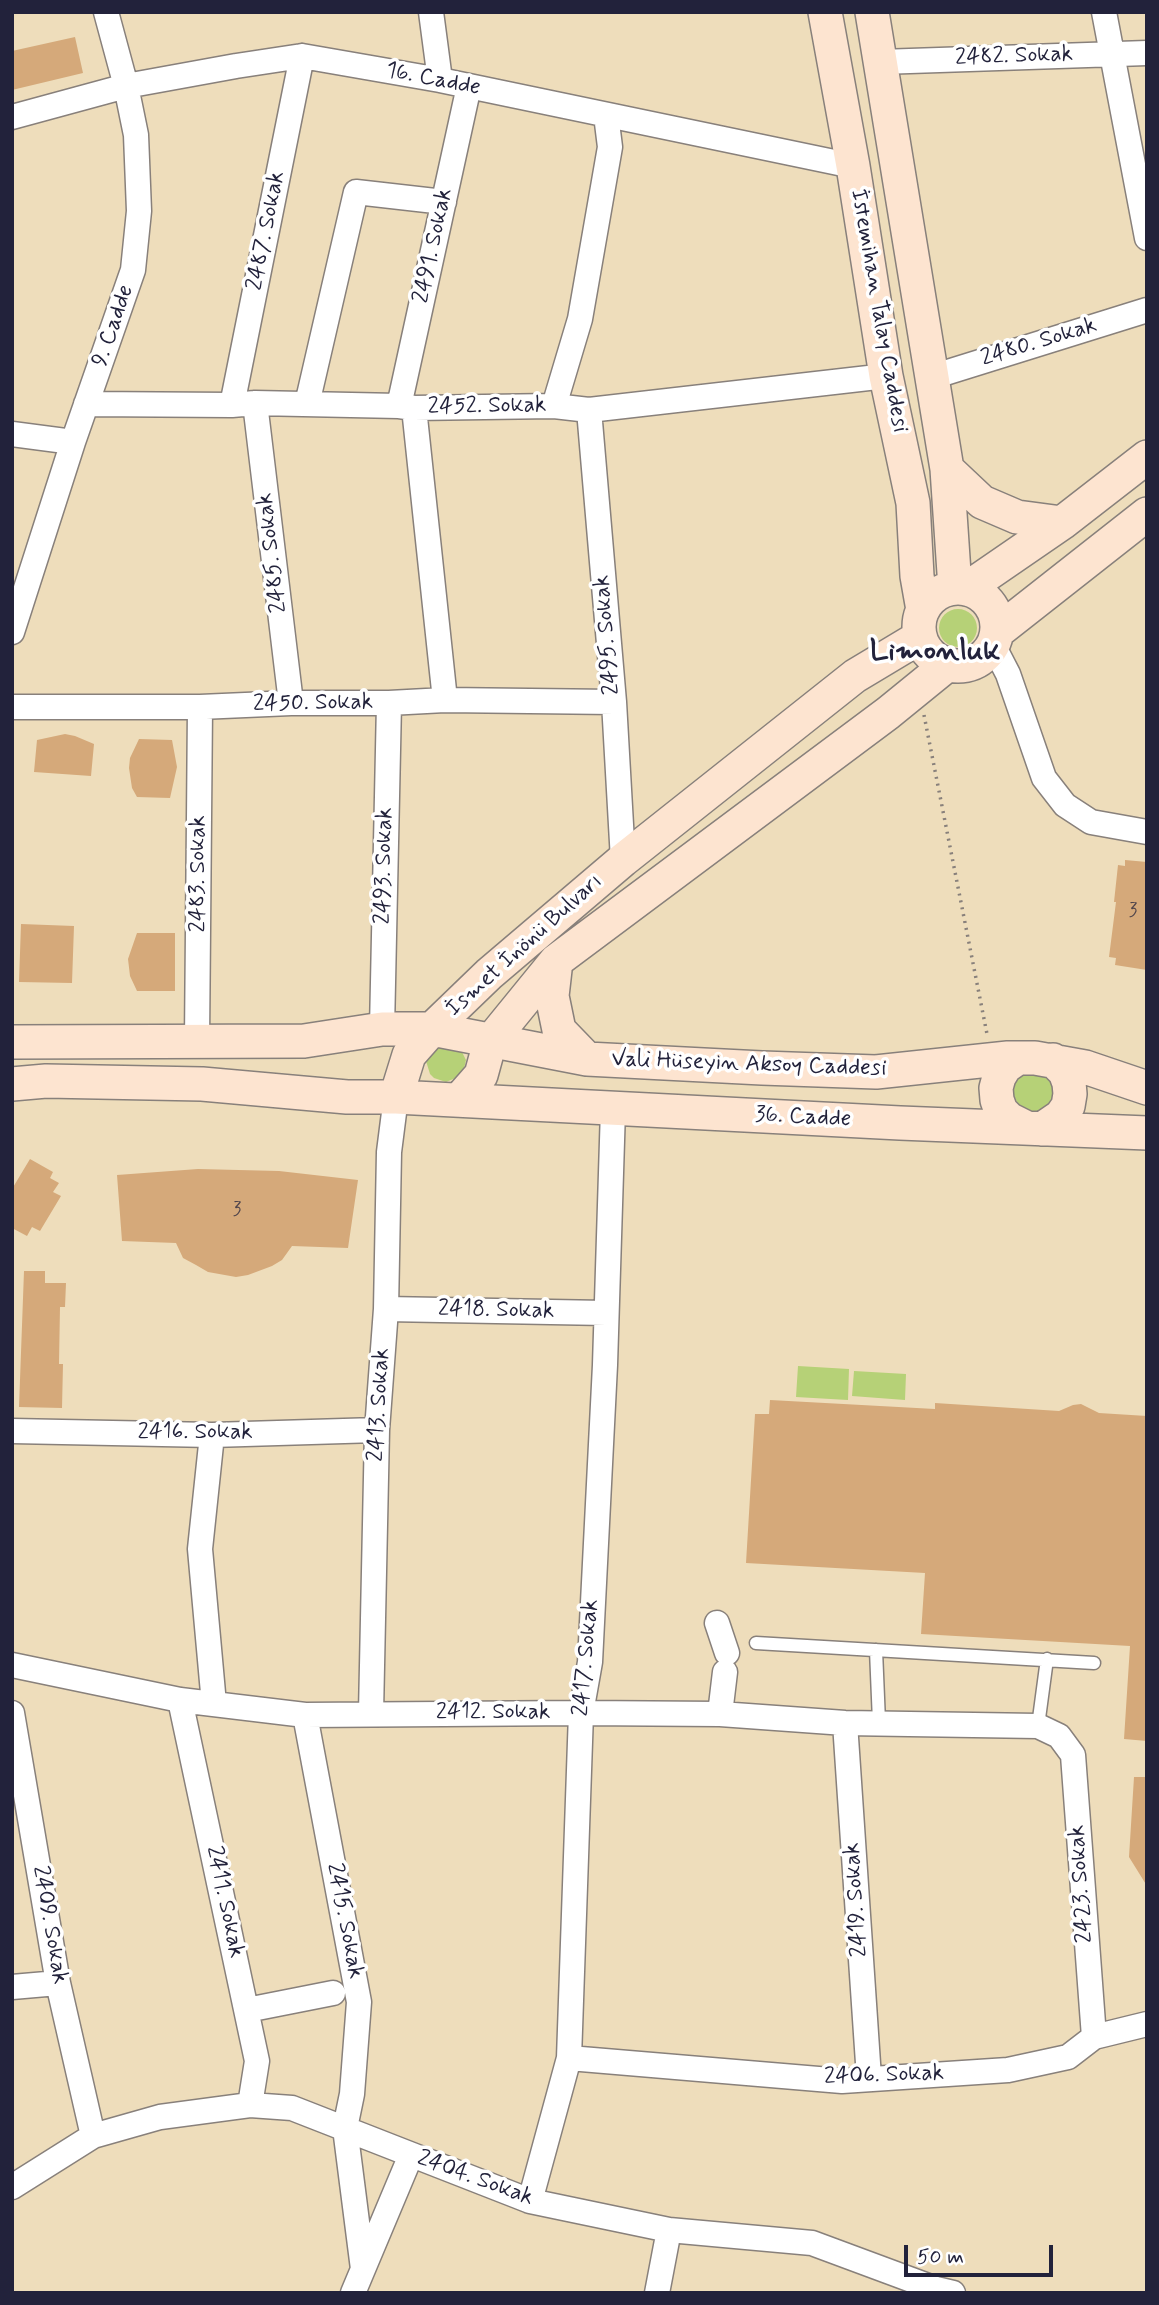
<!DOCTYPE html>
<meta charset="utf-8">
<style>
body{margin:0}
#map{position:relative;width:1159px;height:2305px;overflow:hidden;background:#edb;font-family:Mynerve,sans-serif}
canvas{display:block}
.frame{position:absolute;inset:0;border:14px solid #22223b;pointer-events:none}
.scale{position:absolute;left:904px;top:2245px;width:149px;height:32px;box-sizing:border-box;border:4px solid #22223b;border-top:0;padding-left:9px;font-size:21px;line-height:24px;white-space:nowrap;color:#22223b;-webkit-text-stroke:5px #fff;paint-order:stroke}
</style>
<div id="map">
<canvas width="1159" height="2305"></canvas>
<div class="frame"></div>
<div class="scale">50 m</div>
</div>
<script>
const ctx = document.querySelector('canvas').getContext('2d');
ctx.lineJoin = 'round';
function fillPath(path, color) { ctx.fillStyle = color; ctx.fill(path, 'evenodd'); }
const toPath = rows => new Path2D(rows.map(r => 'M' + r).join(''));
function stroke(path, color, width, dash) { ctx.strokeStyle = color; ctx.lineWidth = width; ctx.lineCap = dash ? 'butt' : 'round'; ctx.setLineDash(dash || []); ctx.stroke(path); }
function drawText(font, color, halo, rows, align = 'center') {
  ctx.font = font + ' Mynerve,sans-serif'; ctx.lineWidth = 7; ctx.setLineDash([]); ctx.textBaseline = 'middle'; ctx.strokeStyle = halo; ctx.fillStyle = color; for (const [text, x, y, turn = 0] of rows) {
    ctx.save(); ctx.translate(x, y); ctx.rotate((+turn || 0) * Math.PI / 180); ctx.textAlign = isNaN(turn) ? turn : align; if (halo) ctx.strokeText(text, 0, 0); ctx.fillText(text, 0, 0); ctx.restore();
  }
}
const green = toPath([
 '939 628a19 19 0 1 1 38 0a19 19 0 1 1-38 0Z',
 [436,1045,460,1048,466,1060,463,1073,458,1077,446,1082,434,1078,430,1074,426,1061,427,1055],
 [1027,1070,1055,1078,1053,1106,1033,1114,1020,1108,1013,1094,1016,1080],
 [798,1366,849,1369,848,1400,796,1397],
 [854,1371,906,1374,905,1400,852,1396]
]);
const building = toPath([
 [75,37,83,73,12,90,12,51],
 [65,734,75,736,94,744,91,776,34,772,37,740],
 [139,739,172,740,177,767,170,798,137,797,132,788,129,768,130,758],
 [1125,860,1147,862,1147,970,1115,965,1116,958,1109,957,1116,902,1114,902,1118,865,1125,866],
 [21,924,74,926,72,983,19,982],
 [137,933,175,933,175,991,137,991,130,976,128,959],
 [30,1159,53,1172,50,1178,59,1183,53,1192,61,1196,40,1231,32,1227,27,1236,12,1228,12,1189],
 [198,1169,279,1171,358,1180,348,1248,292,1246,282,1260,272,1266,248,1275,236,1277,208,1272,196,1265,183,1258,176,1243,122,1241,117,1175],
 [24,1271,45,1271,45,1283,66,1283,65,1307,60,1307,59,1364,63,1364,62,1408,19,1407],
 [770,1400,935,1409,935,1403,1059,1411,1073,1405,1081,1404,1099,1413,1147,1416,1147,1741,1124,1739,1130,1646,921,1634,925,1573,746,1563,755,1414,769,1414],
 [1134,1777,1147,1777,1147,1886,1129,1857]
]);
const path = toPath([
 [924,715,987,1034]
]);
const lane = toPath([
 [756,1643,1094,1663],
 [876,1650,879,1722],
 [1038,1726,1047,1659]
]);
const street = toPath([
 [431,12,440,80],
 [1104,12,1147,238],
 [880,62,1147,53],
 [12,117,126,86,236,66,302,56,440,80,853,166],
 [932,377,1147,310],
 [255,403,291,703],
 [86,404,232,405,255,403,399,406,414,408,554,406,589,410,886,376],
 [307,404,356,192,444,202],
 [232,405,302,56],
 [399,406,469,86],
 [554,406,580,319,610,147,606,115],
 [414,408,445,700],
 [589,410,614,702,623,860],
 [12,434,73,442],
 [12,632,73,442,133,270,139,211,136,135,126,86,106,12],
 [993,645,1008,674,1044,778,1065,805,1091,822,1147,832],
 [12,707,200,707,291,703,389,703,445,700,614,702],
 [382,1029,389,703],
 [197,1040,200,707],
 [386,1309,606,1313],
 [12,1431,212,1435,377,1430],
 [212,1435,200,1549,214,1704],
 [717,1623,727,1653],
 [12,1665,180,1700,305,1715,581,1713,720,1714,845,1723,1038,1726,1059,1736,1073,1755,1094,2037],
 [180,1700,257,2061,250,2105],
 [12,1713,58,1983,93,2136],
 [371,1713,377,1430,386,1309,389,1152,396,1097],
 [720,1714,725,1672],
 [305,1715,359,2002,352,2094,345,2128,363,2269],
 [845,1723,869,2078],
 [12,1987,58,1983],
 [247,2010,333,1993],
 [569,2058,842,2081,1008,2070,1068,2057,1094,2037,1147,2024],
 [12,2187,93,2136,160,2117,250,2105,292,2108,530,2201,669,2230,812,2243,936,2289,953,2293],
 [530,2201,569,2058,581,1713,590,1662,605,1365,613,1109],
 [353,2293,411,2155],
 [657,2293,669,2230]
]);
const secondary = toPath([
 [825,12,853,166,886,376,913,503,917,576,923,610],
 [872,12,947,469,955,588],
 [947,469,982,502,1017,517,1062,523],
 '919 627a39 39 0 1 1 78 0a39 39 0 1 1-78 0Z',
 [966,589,1062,523,1147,457],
 [997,632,1147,514],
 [556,961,552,996,559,1030,587,1059],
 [12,1042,304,1041,382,1029,432,1029,587,1059,762,1068,876,1072,1008,1058,1035,1058,1085,1067,1147,1088],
 [1018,1058,1005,1067,999,1077,996,1088,997,1100,1001,1111,1009,1119,1027,1128],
 [12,1084,46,1081,202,1084,347,1097,396,1097,900,1123,1147,1133],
 [396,1097,409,1055,432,1029,489,974,623,860,855,676,920,637],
 [459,1100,481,1075,490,1042,556,961,888,713,947,665],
 [1042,1129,1061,1116,1068,1106,1070,1094,1069,1083,1065,1072,1053,1060]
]);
const numberNames = [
 ["3",1133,912],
 ["3",237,1211]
];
const streetNames = [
 ["2482. Sokak",1014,57,-2],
 ["16. Cadde",433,80,11],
 ["2487. Sokak",267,231,-79],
 ["2491. Sokak",434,246,-78],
 ["İstemihan Talay Caddesi",878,311,80],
 ["9. Cadde",114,326,-71],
 ["2480. Sokak",1039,343,-17],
 ["2452. Sokak",487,407,-1],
 ["2485. Sokak",273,553,-97],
 ["2495. Sokak",608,635,-95],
 ["2450. Sokak",313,704,-1],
 ["2493. Sokak",385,866,-89],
 ["2483. Sokak",199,874,-90],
 ["İsmet İnönü Bulvarı",525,946,-42],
 ["Vali Hüseyin Aksoy Caddesi",749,1065,2],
 ["36. Cadde",803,1118,3],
 ["2418. Sokak",496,1311,1],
 ["2413. Sokak",380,1405,-87],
 ["2416. Sokak",195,1433],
 ["2417. Sokak",587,1658,-85],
 ["2412. Sokak",493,1713],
 ["2423. Sokak",1082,1884,-94],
 ["2419. Sokak",857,1900,-94],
 ["2411. Sokak",224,1902,78],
 ["2415. Sokak",344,1921,79],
 ["2409. Sokak",49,1925,80],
 ["2406. Sokak",884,2076,-2],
 ["2404. Sokak",475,2179,20]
];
const districtNames = [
 ["Limonluk",935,653]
];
fillPath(green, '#b6d177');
fillPath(building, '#d5a97a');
stroke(lane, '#88807b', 15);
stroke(street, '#88807b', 27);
stroke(secondary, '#88807b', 36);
stroke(path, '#88807b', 3.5, [2, 5]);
stroke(lane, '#fff', 12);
stroke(street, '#fff', 24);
stroke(secondary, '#fde4d0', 33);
drawText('19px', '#4f444b', null, numberNames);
drawText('23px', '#22223b', '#fff', streetNames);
drawText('bold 30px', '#22223b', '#fff', districtNames);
</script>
